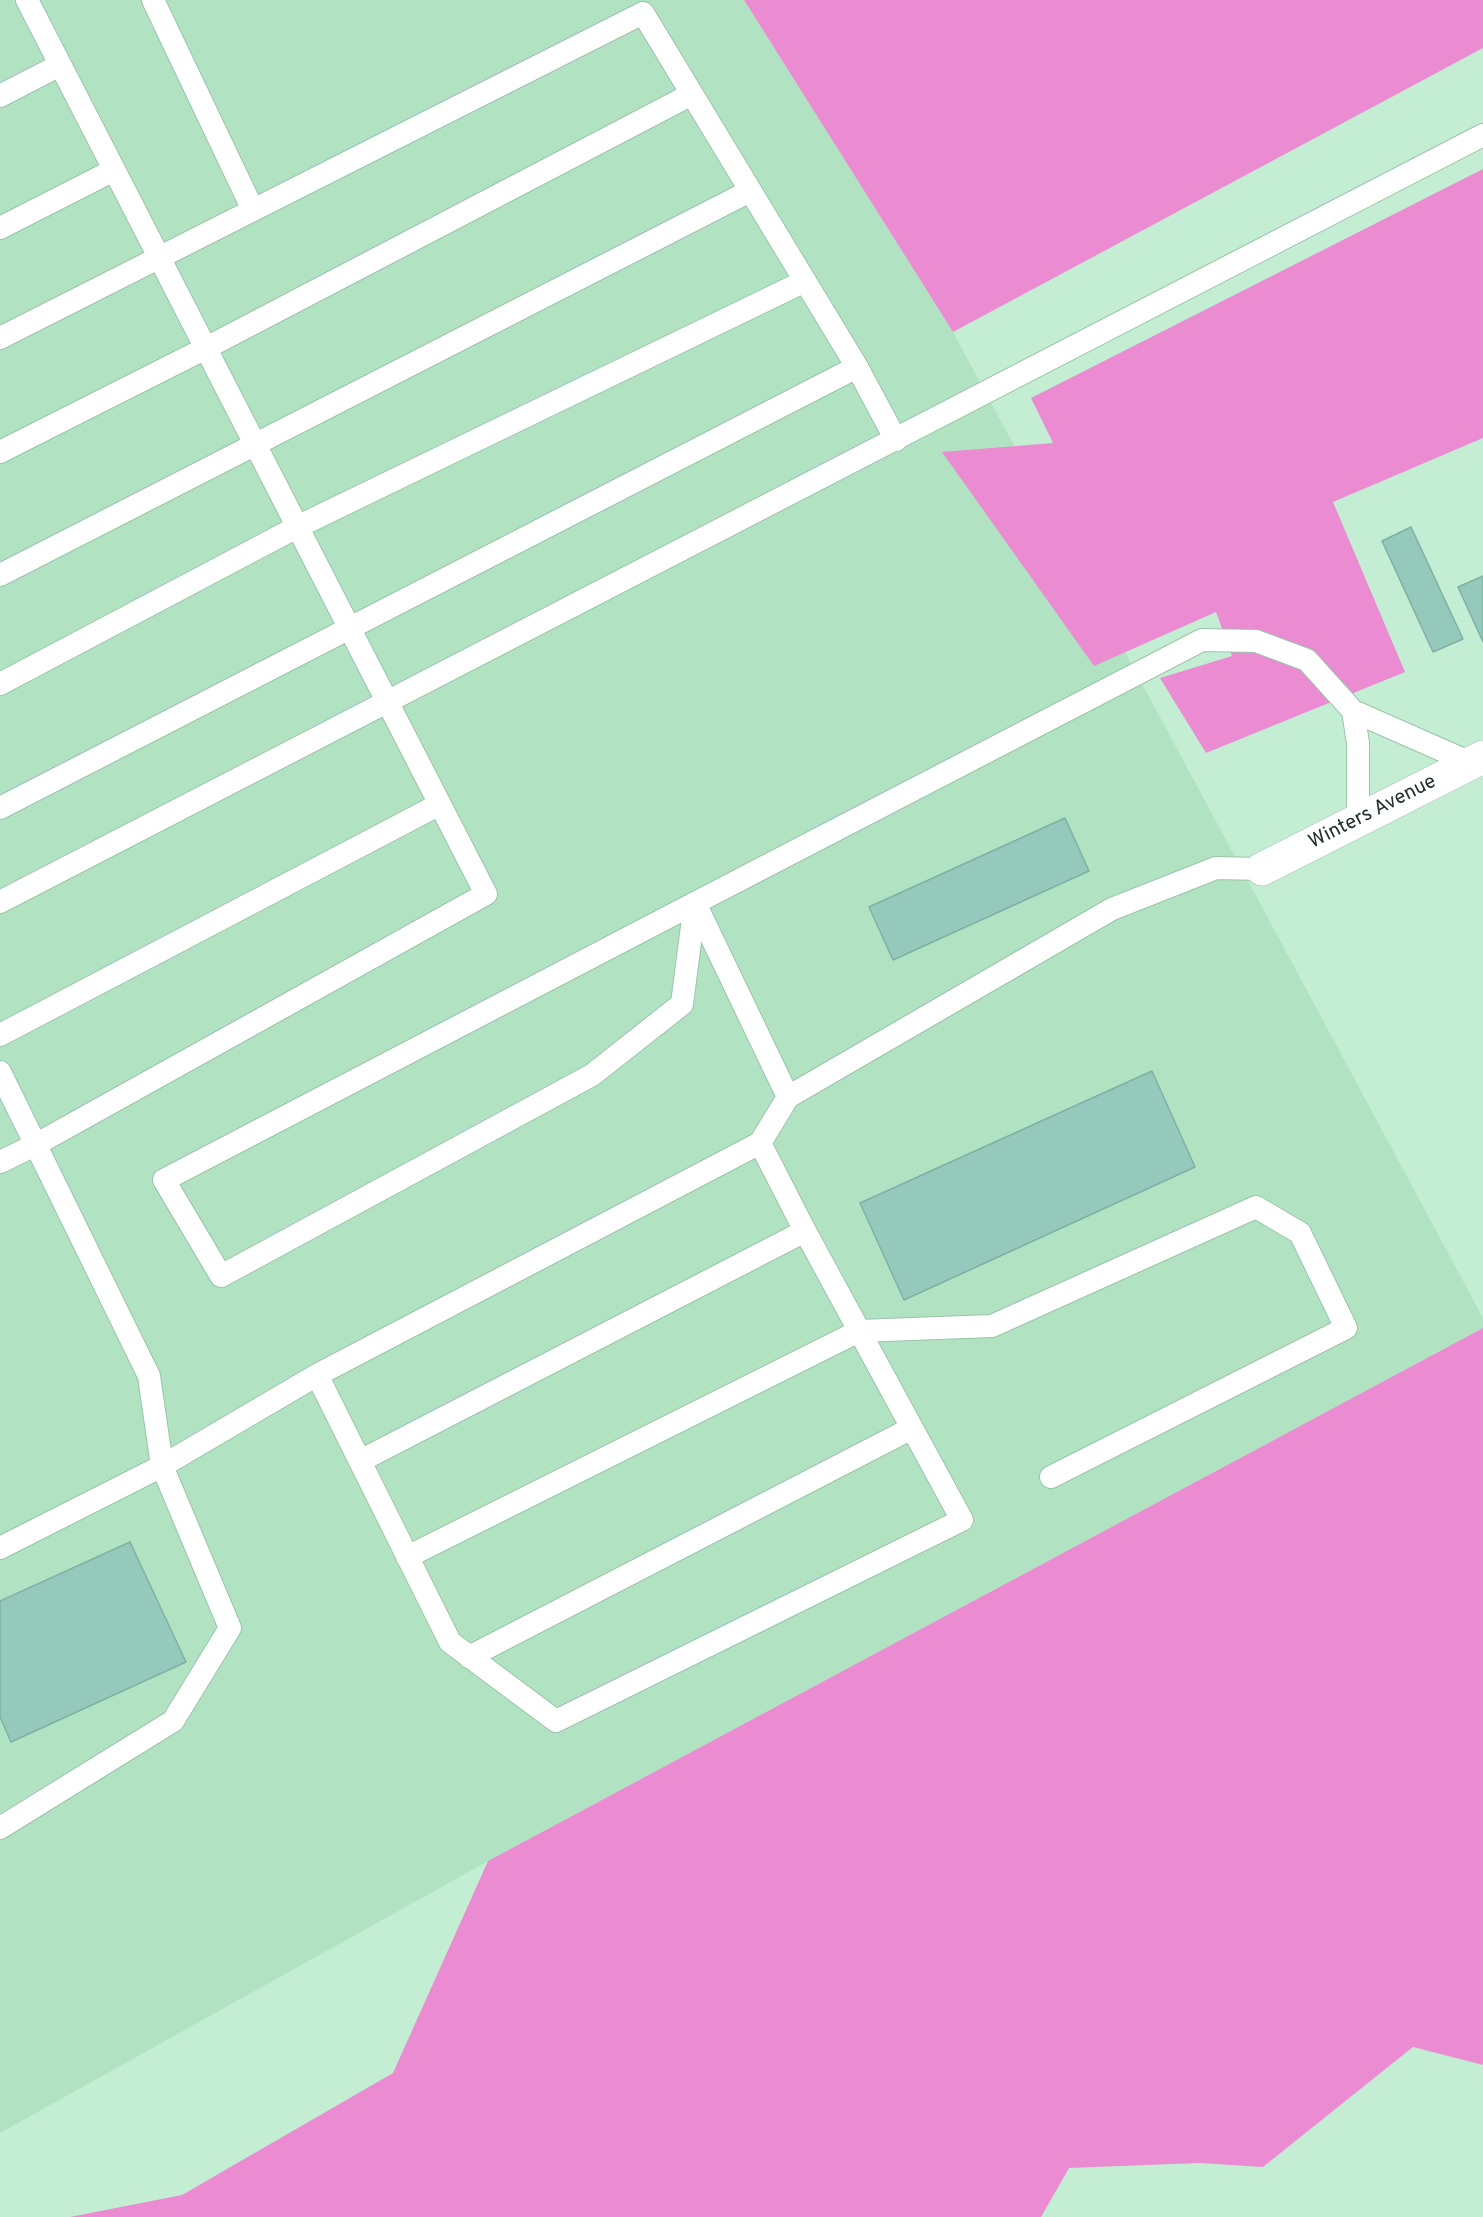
<!DOCTYPE html>
<style>
body{margin:0}
canvas{display:block;background:#c3eed3}
</style>
<canvas width="1483" height="2217"></canvas>
<script>
const ctx = document.querySelector('canvas').getContext('2d');
ctx.lineJoin = 'round';
function fillPath(path, color) { ctx.fillStyle = color; ctx.fill(path, 'evenodd'); }
const toPath = rows => new Path2D(rows.map(r => 'M' + r).join(''));
function stroke(path, color, width, dash) { ctx.strokeStyle = color; ctx.lineWidth = width; ctx.lineCap = dash ? 'butt' : 'round'; ctx.setLineDash(dash || []); ctx.stroke(path); }
function drawText(font, color, halo, rows, align = 'center') {
  ctx.font = font + ' Overpass,sans-serif'; ctx.lineWidth = 4.5; ctx.setLineDash([]); ctx.textBaseline = 'middle'; ctx.strokeStyle = halo; ctx.fillStyle = color; for (const [text, x, y, turn = 0] of rows) {
    ctx.save(); ctx.translate(x, y); ctx.rotate((+turn || 0) * Math.PI / 180); ctx.textAlign = isNaN(turn) ? turn : align; if (halo) ctx.strokeText(text, 0, 0); ctx.fillText(text, 0, 0); ctx.restore();
  }
}
const built = toPath([
 [0,0,744,0,953,332,1483,1318,1483,1328,488,1861,0,2133]
]);
const forest = toPath([
 [744,0,1483,0,1483,48,953,332],
 [1483,169,1483,438,1333,502,1405,672,1206,753,1160,678,1232,656,1216,612,1094,666,942,452,1053,443,1031,398],
 [1483,1328,1483,2065,1413,2047,1263,2167,1200,2163,1069,2168,1041,2217,70,2217,182,2195,393,2073,488,1861]
]);
const building = toPath([
 [1411,527,1463,639,1433,652,1382,541,1411,527],
 [1483,576,1483,642,1458,587,1483,576],
 [1065,818,1089,871,893,960,869,907,1065,818],
 [1152,1071,1195,1167,904,1300,860,1203,1152,1071],
 [130,1542,186,1662,11,1742,0,1717,0,1601,130,1542]
]);
const service = toPath([
 [153,0,253,210],
 [0,96,60,65],
 [0,228,114,170],
 [0,338,643,13,857,367,896,440],
 [0,452,206,348,692,94],
 [0,575,750,191],
 [0,684,297,527,805,281],
 [1353,711,1358,743,1358,820],
 [0,808,857,367],
 [0,902,1483,135],
 [695,903,682,1004,592,1075,221,1276,164,1180,695,903,1202,640,1256,641,1307,660,1353,711,1471,763],
 [695,903,788,1097],
 [0,1035,440,804],
 [0,1072,149,1376,162,1466,230,1628,173,1721,0,1828],
 [0,1162,35,1145,486,894,27,0],
 [317,1375,450,1642,556,1721,962,1520,805,1231,760,1143],
 [360,1461,805,1231],
 [0,1548,162,1466,317,1375,760,1143,788,1097,1112,909,1216,868,1262,869],
 [407,1557,859,1331,992,1326,1256,1207,1300,1233,1346,1328,1051,1477],
 [469,1657,912,1428]
]);
const minor = toPath([
 [1262,869,1483,757]
]);
const streetNames = [
 ["Winters Avenue",1373,813,-27]
];
fillPath(built, '#b1e3c3');
fillPath(forest, '#eb8cd3');
fillPath(building, '#95c9bc');
stroke(building, '#7eb1a4', 1.5);
stroke(service, '#9bc4aa', 24);
stroke(minor, '#9bc4aa', 34);
stroke(service, '#fff', 22);
stroke(minor, '#fff', 33);
drawText('20px', '#213227', '#fff', streetNames);
</script>
